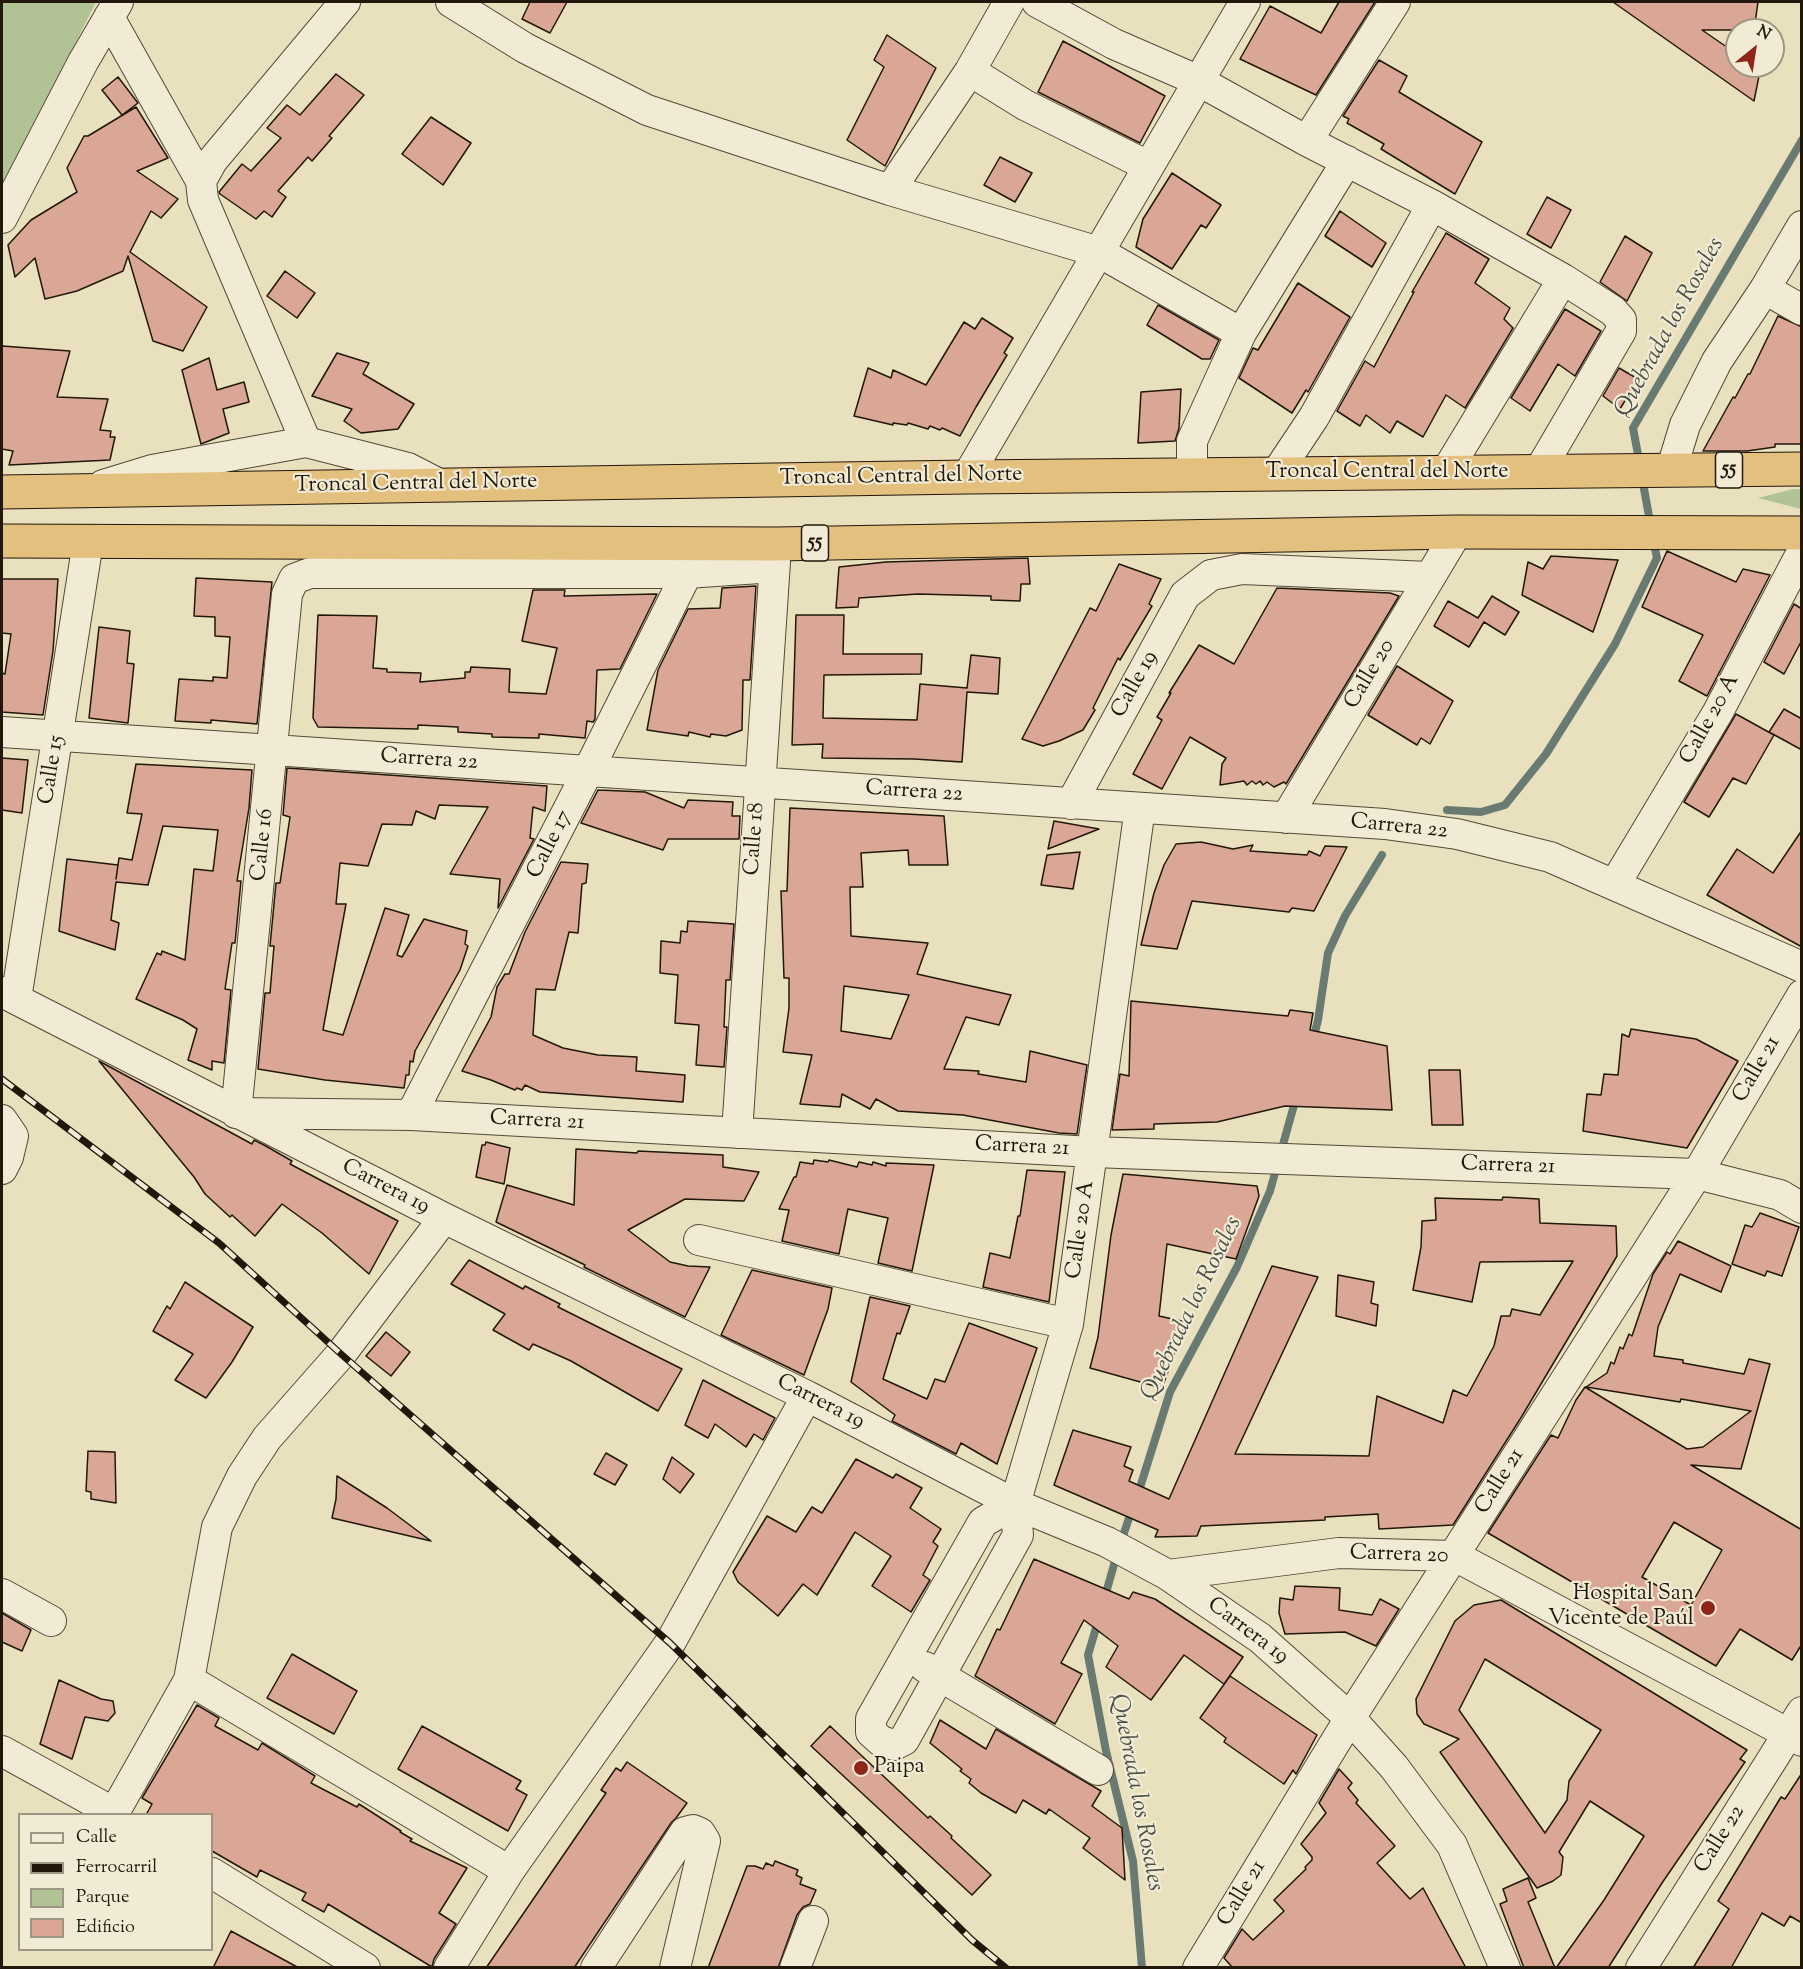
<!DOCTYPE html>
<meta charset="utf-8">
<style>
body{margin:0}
#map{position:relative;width:1803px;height:1969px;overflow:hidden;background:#e9e0be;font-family:"Sorts Mill Goudy",serif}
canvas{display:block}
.frame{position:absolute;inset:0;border:3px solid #21170b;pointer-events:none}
.legend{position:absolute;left:18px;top:1813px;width:195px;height:138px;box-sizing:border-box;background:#f1ebd5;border:2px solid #9e9684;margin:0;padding:8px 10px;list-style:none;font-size:18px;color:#21170b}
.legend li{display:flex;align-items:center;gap:12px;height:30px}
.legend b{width:30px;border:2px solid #9e9684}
.north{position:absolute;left:1725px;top:18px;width:60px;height:60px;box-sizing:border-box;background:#f1ebd5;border:2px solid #9e9684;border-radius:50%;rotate:30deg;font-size:16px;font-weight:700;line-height:24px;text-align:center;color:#21170b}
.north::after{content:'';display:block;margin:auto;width:21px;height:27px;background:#8f2418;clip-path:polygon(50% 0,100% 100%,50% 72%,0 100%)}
</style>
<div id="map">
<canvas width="1803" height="1969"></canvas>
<div class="frame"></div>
<ul class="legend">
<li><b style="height:8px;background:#f1ebd5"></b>Calle</li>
<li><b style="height:8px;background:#21170b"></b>Ferrocarril</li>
<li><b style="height:16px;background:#b1c395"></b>Parque</li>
<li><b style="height:16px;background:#daa796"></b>Edificio</li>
</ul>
<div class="north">N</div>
</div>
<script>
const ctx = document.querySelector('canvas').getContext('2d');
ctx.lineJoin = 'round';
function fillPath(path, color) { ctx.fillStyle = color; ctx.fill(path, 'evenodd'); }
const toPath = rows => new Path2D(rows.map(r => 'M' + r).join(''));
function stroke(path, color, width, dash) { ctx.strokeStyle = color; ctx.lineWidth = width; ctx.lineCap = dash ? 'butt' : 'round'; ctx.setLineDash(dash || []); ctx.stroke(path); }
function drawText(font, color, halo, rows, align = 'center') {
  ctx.font = font + ' "Sorts Mill Goudy",serif'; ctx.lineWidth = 4.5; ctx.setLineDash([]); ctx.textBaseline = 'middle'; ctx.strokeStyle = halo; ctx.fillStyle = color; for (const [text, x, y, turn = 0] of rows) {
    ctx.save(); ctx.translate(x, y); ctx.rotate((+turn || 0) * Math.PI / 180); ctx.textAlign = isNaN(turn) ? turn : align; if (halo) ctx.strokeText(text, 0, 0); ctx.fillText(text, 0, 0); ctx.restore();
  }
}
const green = toPath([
 [2,2,96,2,2,191],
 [1793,489,1801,489,1801,509,1758,498]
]);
const stream = toPath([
 [1640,465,1633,428,1802,140],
 [1642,478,1651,527],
 [1447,810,1481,812,1505,805,1546,754,1615,644,1657,558,1653,540],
 [1313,1040,1318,1020,1328,953,1345,916,1382,855],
 [1137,1497,1170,1392,1237,1267,1270,1191,1296,1098],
 [1121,1542,1132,1509],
 [1104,1600,1117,1554],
 [1099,1618,1088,1655,1106,1751,1133,1861,1142,1968]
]);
const building = toPath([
 [530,2,567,2,550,33,522,19,530,2],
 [1339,2,1375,2,1316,95,1240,59,1270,6,1321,33,1339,2],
 [1613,2,1758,2,1754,30,1702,30,1737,54,1737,66,1753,66,1760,71,1754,101,1613,2],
 [887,35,936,68,885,166,847,140,884,67,874,60,887,35],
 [1063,41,1165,96,1140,143,1038,92,1063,41],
 [1379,60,1407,76,1399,92,1482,142,1455,194,1381,149,1384,144,1347,123,1349,119,1343,116,1379,60],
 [336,74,364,95,329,136,332,138,312,161,308,157,278,191,286,197,272,217,264,211,256,219,220,194,219,192,242,164,251,171,281,138,267,128,287,105,300,115,336,74],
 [118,77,138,103,122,115,102,90,118,77],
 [136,107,168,158,137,171,178,199,161,218,151,211,130,252,207,307,183,351,153,341,128,256,123,271,77,291,45,299,35,258,15,277,8,245,31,220,77,192,67,168,84,136,88,136,136,107],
 [431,117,471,143,443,185,402,154,431,117],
 [1000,157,1032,173,1015,202,984,185,1000,157],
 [1172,173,1221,205,1206,228,1201,225,1172,269,1136,247,1143,219,1172,173],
 [1547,197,1571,210,1551,248,1527,234,1547,197],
 [1340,211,1386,243,1372,267,1325,236,1340,211],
 [1446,233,1489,259,1475,283,1510,308,1504,319,1513,328,1465,408,1446,395,1423,437,1397,421,1390,433,1366,415,1360,426,1337,411,1365,361,1374,367,1414,292,1412,292,1446,233],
 [1625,236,1652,253,1627,301,1600,282,1625,236],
 [285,271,315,293,297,318,267,296,285,271],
 [1298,283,1350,317,1308,392,1306,390,1292,413,1239,378,1253,348,1258,350,1298,283],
 [1158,305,1219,340,1210,359,1202,359,1147,325,1158,305],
 [1565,309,1601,331,1575,376,1558,364,1530,411,1511,398,1565,309],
 [1778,316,1802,327,1802,444,1775,444,1775,447,1747,451,1703,451,1733,397,1735,398,1748,374,1750,374,1778,316],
 [982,318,1013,338,1004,353,1007,355,976,407,960,436,942,428,940,430,930,426,928,429,908,423,907,425,893,423,893,425,854,416,868,368,891,378,893,370,926,385,964,322,975,329,982,318],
 [2,346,70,351,57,397,108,399,100,430,111,431,110,437,115,437,110,460,9,465,13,451,2,449,2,346],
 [337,353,369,363,363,374,414,404,398,429,361,433,344,421,352,409,312,396,337,353],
 [209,358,217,390,244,382,249,402,223,409,229,433,201,444,182,370,209,358],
 [1619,368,1638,379,1620,409,1603,396,1619,368],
 [1181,389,1179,428,1175,441,1138,443,1141,392,1181,389],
 [1667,551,1736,582,1743,569,1770,575,1707,696,1679,681,1703,635,1642,607,1667,551],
 [1551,556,1618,560,1593,632,1522,595,1528,562,1543,569,1551,556],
 [1028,558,1030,584,1021,584,1020,601,991,600,991,596,918,594,859,598,858,607,836,608,839,567,886,562,1028,558],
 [1119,564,1161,579,1149,604,1152,606,1120,660,1118,658,1093,708,1095,710,1083,730,1059,741,1043,746,1022,739,1090,608,1096,611,1119,564],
 [196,578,272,582,257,724,211,720,211,723,175,721,179,679,213,681,213,677,227,678,230,637,215,636,215,617,194,616,196,578],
 [2,579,58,579,53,651,43,715,2,712,2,673,5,674,11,634,2,633,2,579],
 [756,586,750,680,743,680,742,730,726,736,711,734,710,737,689,732,688,736,647,730,658,670,688,609,720,608,722,588,756,586],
 [1277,588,1390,593,1399,596,1286,784,1284,782,1274,787,1267,782,1263,785,1260,781,1256,784,1252,781,1247,785,1244,781,1220,785,1222,764,1226,758,1190,737,1162,789,1133,774,1162,720,1157,717,1171,693,1169,693,1199,645,1234,664,1277,588],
 [533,590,565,590,564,596,657,594,620,669,597,670,595,719,593,722,587,721,585,738,539,734,539,738,492,737,492,734,458,732,458,727,418,725,418,729,318,727,313,718,318,615,377,616,373,668,387,669,387,672,421,673,420,682,465,678,465,672,470,672,471,667,510,669,509,692,546,694,557,648,522,641,533,590],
 [1492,596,1519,612,1505,635,1484,622,1469,647,1434,626,1448,601,1478,618,1492,596],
 [1794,604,1802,609,1802,640,1784,674,1764,662,1794,604],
 [796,615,844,615,843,654,922,654,921,674,824,675,823,718,917,720,920,684,967,688,971,655,1000,658,998,694,967,692,962,762,914,759,822,758,823,744,792,745,796,615],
 [99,627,130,631,127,663,134,664,128,723,89,718,99,627],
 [1397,666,1453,701,1430,744,1421,738,1417,745,1368,715,1397,666],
 [1784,709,1802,719,1802,750,1769,732,1784,709],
 [1736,714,1774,735,1746,784,1733,778,1709,817,1684,802,1736,714],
 [2,758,28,760,22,813,2,810,2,758],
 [136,764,252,770,249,808,237,881,241,881,235,943,232,943,225,989,231,990,224,1063,212,1061,212,1070,188,1060,197,1029,183,1020,136,999,157,953,161,955,162,951,185,960,194,869,213,871,218,830,163,826,148,885,116,882,111,920,119,923,115,950,59,931,67,859,118,865,116,879,119,858,132,860,142,814,127,813,136,764],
 [287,768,547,786,545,811,533,807,530,838,534,839,498,908,500,879,450,874,488,807,439,805,435,819,416,811,412,825,382,824,368,866,340,863,336,904,346,904,323,1030,343,1035,385,908,409,915,397,955,402,957,424,919,467,931,465,944,468,946,460,970,415,1051,413,1062,410,1061,409,1075,406,1075,404,1088,325,1080,258,1069,265,993,270,993,274,946,270,946,276,883,280,883,290,817,283,815,287,768],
 [598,790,645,792,684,808,688,800,733,802,732,816,740,816,739,839,668,839,663,850,581,823,598,790],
 [790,808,944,816,948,865,909,865,908,850,861,853,863,887,850,887,851,936,928,943,917,974,1011,995,999,1025,966,1017,944,1069,979,1071,978,1074,1026,1082,1030,1051,1087,1065,1077,1134,1059,1133,963,1115,898,1111,876,1099,870,1109,842,1094,840,1107,800,1104,812,1055,783,1052,789,1008,789,978,784,978,781,891,787,891,790,808],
 [844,986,909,995,891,1039,841,1031,844,986],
 [1054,821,1099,829,1048,849,1054,821],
 [1802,830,1802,947,1707,895,1737,849,1773,873,1802,830],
 [1201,842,1233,849,1253,845,1250,851,1307,855,1309,851,1320,856,1325,846,1347,847,1314,911,1292,908,1289,912,1192,901,1177,949,1141,945,1154,893,1164,865,1176,844,1201,842],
 [1080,852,1073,889,1041,885,1047,855,1080,852],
 [561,862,588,864,586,883,582,884,578,933,569,932,555,990,536,989,533,1035,563,1048,598,1055,637,1057,636,1071,685,1075,683,1102,540,1092,525,1085,522,1090,517,1088,515,1090,491,1080,462,1071,491,1017,497,987,505,974,509,974,525,932,561,862],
 [688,921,734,924,730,980,726,980,724,1027,727,1027,724,1067,696,1065,699,1025,675,1023,678,975,660,973,661,941,680,943,681,931,687,932,688,921],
 [1131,1001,1288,1016,1290,1010,1313,1013,1310,1030,1387,1046,1392,1110,1285,1106,1217,1122,1154,1124,1154,1129,1112,1130,1120,1074,1129,1076,1131,1001],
 [1631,1029,1696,1039,1738,1061,1687,1148,1583,1131,1587,1094,1601,1095,1604,1074,1618,1075,1622,1034,1629,1037,1631,1029],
 [99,1061,252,1144,254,1140,264,1145,292,1161,290,1164,398,1221,369,1274,322,1233,282,1204,255,1236,232,1215,230,1217,205,1194,194,1177,99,1061],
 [1429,1070,1460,1070,1463,1125,1432,1125,1429,1070],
 [486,1142,510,1148,504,1184,476,1177,482,1145,485,1145,486,1142],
 [576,1149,637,1153,638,1151,723,1155,723,1167,759,1172,744,1201,685,1199,628,1230,670,1262,688,1266,710,1267,685,1317,584,1267,585,1265,496,1222,507,1185,574,1205,576,1149],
 [814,1160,828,1162,829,1160,857,1167,859,1162,872,1165,873,1162,886,1166,886,1163,934,1165,912,1271,878,1263,888,1218,848,1209,839,1254,782,1241,789,1210,779,1209,794,1177,796,1177,800,1162,813,1164,814,1160],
 [1027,1170,1065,1172,1049,1302,983,1287,990,1253,1010,1258,1018,1216,1020,1216,1027,1170],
 [1123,1174,1257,1186,1259,1196,1236,1259,1167,1244,1159,1316,1186,1322,1162,1388,1090,1368,1098,1337,1111,1235,1123,1174],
 [1503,1197,1539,1199,1540,1223,1616,1226,1617,1256,1522,1416,1453,1525,1379,1529,1378,1514,1325,1517,1325,1520,1201,1526,1197,1536,1155,1537,1158,1530,1054,1485,1073,1430,1131,1447,1124,1466,1133,1470,1129,1481,1169,1499,1272,1266,1318,1277,1235,1454,1369,1456,1377,1396,1443,1423,1453,1390,1467,1396,1494,1346,1501,1316,1510,1316,1512,1309,1540,1315,1573,1261,1480,1262,1472,1302,1413,1290,1421,1247,1422,1221,1436,1220,1435,1198,1502,1200,1503,1197],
 [1760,1213,1799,1227,1782,1276,1767,1271,1765,1276,1732,1264,1745,1225,1752,1227,1760,1213],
 [1678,1241,1731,1266,1721,1292,1680,1274,1658,1327,1654,1356,1683,1360,1683,1363,1744,1374,1749,1359,1770,1364,1741,1469,1691,1465,1802,1530,1802,1644,1792,1660,1740,1629,1716,1666,1488,1533,1551,1435,1558,1438,1576,1400,1585,1387,1687,1449,1703,1447,1751,1411,1681,1399,1680,1402,1586,1387,1607,1373,1611,1362,1614,1364,1620,1347,1623,1349,1629,1334,1632,1336,1653,1274,1667,1252,1670,1254,1678,1241],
 [1674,1522,1722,1550,1691,1605,1642,1577,1674,1522],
 [469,1260,523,1289,525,1286,560,1304,558,1307,682,1369,658,1411,571,1361,533,1344,529,1350,493,1330,505,1314,451,1284,469,1260],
 [752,1270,832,1288,828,1309,804,1375,721,1335,752,1270],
 [1338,1275,1374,1282,1371,1303,1378,1305,1376,1326,1336,1316,1338,1275],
 [185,1282,253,1327,232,1362,206,1398,175,1380,193,1354,153,1331,167,1306,170,1309,185,1282],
 [870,1297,910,1306,900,1334,897,1333,883,1379,927,1399,935,1379,945,1382,969,1323,1037,1348,997,1464,961,1443,956,1454,892,1421,895,1415,851,1382,870,1297],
 [386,1332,410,1352,391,1376,366,1356,386,1332],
 [703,1380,775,1418,763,1440,754,1434,746,1447,715,1424,708,1438,685,1425,703,1380],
 [88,1451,115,1452,116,1503,91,1499,91,1492,86,1491,88,1451],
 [606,1453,627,1465,615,1485,594,1474,606,1453],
 [672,1457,694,1474,680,1493,663,1479,672,1457],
 [856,1459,893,1478,896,1474,922,1488,910,1508,941,1529,933,1542,938,1546,923,1575,930,1580,911,1612,872,1586,891,1556,855,1532,817,1595,803,1584,778,1616,738,1582,733,1572,767,1516,796,1532,812,1507,822,1513,856,1459],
 [337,1476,387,1508,431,1541,332,1518,336,1499,337,1476],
 [1034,1559,1129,1599,1133,1592,1155,1599,1243,1657,1224,1684,1184,1655,1151,1700,1106,1667,1118,1646,1084,1620,1061,1663,1082,1674,1055,1724,975,1676,997,1629,1000,1630,1034,1559],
 [1295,1586,1340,1588,1339,1610,1372,1615,1380,1599,1399,1609,1376,1646,1345,1632,1285,1634,1279,1613,1280,1598,1293,1600,1295,1586],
 [1501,1600,1747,1750,1740,1759,1745,1762,1662,1883,1608,1968,1556,1968,1604,1900,1644,1836,1590,1801,1559,1852,1563,1857,1561,1875,1553,1881,1537,1888,1440,1752,1459,1739,1424,1724,1417,1714,1416,1699,1455,1621,1474,1605,1501,1600],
 [1485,1659,1601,1730,1569,1781,1567,1800,1545,1833,1459,1710,1485,1659],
 [2,1613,31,1630,22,1651,2,1642,2,1613],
 [292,1654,357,1691,334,1734,267,1698,292,1654],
 [1230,1676,1317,1735,1296,1774,1293,1770,1284,1784,1224,1742,1226,1738,1200,1718,1230,1676],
 [59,1680,101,1699,113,1701,115,1713,108,1721,85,1717,72,1759,40,1744,59,1680],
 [197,1705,219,1718,215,1726,258,1750,262,1743,315,1776,311,1783,357,1807,359,1804,401,1831,400,1832,412,1839,410,1841,467,1868,439,1913,456,1924,434,1959,432,1967,328,1904,324,1912,302,1900,306,1893,260,1870,257,1877,212,1851,212,1815,146,1815,152,1804,142,1798,197,1705],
 [940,1720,986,1749,996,1729,1101,1791,1092,1806,1122,1828,1125,1880,1083,1848,1090,1838,1049,1809,1046,1814,1023,1800,1016,1813,981,1793,969,1783,971,1779,960,1771,962,1769,930,1743,940,1720],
 [422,1726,521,1781,516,1789,527,1795,508,1831,398,1769,422,1726],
 [830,1726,928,1818,930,1816,952,1836,951,1838,991,1875,972,1895,811,1746,830,1726],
 [627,1762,687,1803,676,1818,671,1823,574,1968,486,1968,606,1793,601,1790,616,1768,621,1771,627,1762],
 [1339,1769,1352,1783,1348,1788,1358,1800,1356,1803,1395,1846,1377,1863,1410,1899,1423,1888,1466,1968,1233,1968,1224,1958,1242,1929,1253,1940,1284,1911,1274,1900,1306,1869,1305,1867,1312,1860,1312,1857,1301,1844,1326,1813,1319,1803,1339,1769],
 [1802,1773,1802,1923,1790,1916,1784,1926,1762,1913,1731,1968,1693,1968,1729,1909,1718,1901,1781,1797,1785,1799,1802,1773],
 [775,1861,798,1870,796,1875,802,1878,800,1884,816,1890,810,1904,803,1907,797,1915,778,1968,708,1968,747,1866,755,1866,763,1869,766,1863,773,1866,775,1861],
 [1528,1878,1536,1898,1528,1902,1555,1968,1524,1968,1500,1904,1507,1901,1503,1889,1528,1878],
 [231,1931,253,1943,299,1968,213,1968,231,1931]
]);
const minor = toPath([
 [451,2,525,48,647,110,890,190,1099,252,1241,333],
 [1037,2,1114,44,1199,81,1307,141,1432,205,1563,279,1613,311,1621,320,1621,331,1538,473],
 [109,17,201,181,203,200,306,442],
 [970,71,1025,105,1148,166],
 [1307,141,1395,2],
 [201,181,212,161,345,2],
 [890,190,970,71,1009,2],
 [2,218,83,62,118,2],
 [1765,289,1802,310],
 [1671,471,1685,425,1717,361,1765,289,1802,226],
 [1446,472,1563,279],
 [1192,474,1192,441,1241,333,1347,161],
 [1276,474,1314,417,1432,205],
 [967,477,1245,2],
 [103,485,152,470,306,442,408,468,439,484],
 [774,567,687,573,310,573,294,579,287,594,236,1113,411,1115,1093,1152,1697,1174,1780,1195,1802,1208],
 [2,732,1385,824,1457,834,1550,857,1802,967],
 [1071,804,1185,595,1211,575,1242,569,1429,577],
 [1286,818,1457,532],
 [1615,884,1718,712,1802,552],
 [2,992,444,1218,807,1396,1015,1504,1107,1542,1168,1575,1260,1638,1350,1718,1394,1767,1452,1845,1505,1968],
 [16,999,88,542],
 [411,1115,588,771,687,573],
 [2,1120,13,1136,8,1157,2,1169],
 [737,1133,776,547],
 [699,1240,1068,1324],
 [1015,1504,983,1522,871,1719,871,1732,881,1741,894,1745,904,1740,1018,1535,1015,1504,1068,1324,1140,808],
 [1168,1575,1339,1553,1455,1556,1802,1741],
 [2,1594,51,1621],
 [925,1667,1098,1770],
 [189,1680,509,1871],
 [2,1751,116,1814],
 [114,1813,189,1680,217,1527,242,1476,267,1438,341,1354,444,1218],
 [212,1873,365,1968],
 [449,1968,509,1871,670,1643,807,1396],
 [596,1968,685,1832,693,1830,700,1833,705,1841,675,1968],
 [795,1968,813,1921],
 [1198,1968,1350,1718,1697,1174,1802,995],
 [1641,1968,1802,1712]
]);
const highway = toPath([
 [2,492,967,477,1802,469],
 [2,541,776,544,1457,532,1802,533]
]);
const rail = toPath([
 [2,1079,219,1243,341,1354,670,1643,972,1940,1006,1968]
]);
const markers = [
 [1708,1608,8,"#8f2418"],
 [861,1768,8,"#8f2418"]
];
const shields = [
 [1729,470,27],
 [815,543,27]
];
const shieldNames = [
 ["55",1729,470],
 ["55",815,543]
];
const streetNames = [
 ["Troncal Central del Norte",1387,473],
 ["Troncal Central del Norte",901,478,-1],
 ["Troncal Central del Norte",416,485,-1],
 ["Calle 20",1371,675,-59],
 ["Calle 19",1136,685,-61],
 ["Calle 20 A",1711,720,-61],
 ["Carrera 22",429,761,4],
 ["Calle 15",53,770,-81],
 ["Carrera 22",914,793,4],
 ["Carrera 22",1399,828,6],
 ["Calle 18",756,839,-86],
 ["Calle 16",264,845,-84],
 ["Calle 17",551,845,-63],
 ["Calle 21",1758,1070,-60],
 ["Carrera 21",537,1122,3],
 ["Carrera 21",1022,1148,3],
 ["Carrera 21",1508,1167,2],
 ["Carrera 19",385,1188,27],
 ["Calle 20 A",1082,1230,-82],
 ["Carrera 19",820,1403,27],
 ["Calle 21",1501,1482,-58],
 ["Carrera 20",1399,1556,2],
 ["Carrera 19",1247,1632,37],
 ["Calle 22",1721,1840,-58],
 ["Calle 21",1243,1894,-59]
];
const poiNames = [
 ["Hospital San",1694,1595],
 ["Vicente de Paúl",1694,1620],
 ["Paipa",874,1768,"left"]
];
const waterNames = [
 ["Quebrada los Rosales",1671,328,-61],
 ["Quebrada los Rosales",1193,1309,-64],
 ["Quebrada los Rosales",1135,1793,79]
];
fillPath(green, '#b1c395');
stroke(stream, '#697a72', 8);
fillPath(building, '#daa796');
stroke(building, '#21170b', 1.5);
stroke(minor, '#534938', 32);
stroke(highway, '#21170b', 35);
stroke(minor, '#f1ebd5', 30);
stroke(highway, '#e4c07f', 33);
stroke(rail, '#21170b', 7);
stroke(rail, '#f1ebd5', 4.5, [14]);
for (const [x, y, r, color] of markers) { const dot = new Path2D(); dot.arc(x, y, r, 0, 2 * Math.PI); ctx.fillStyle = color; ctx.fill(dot); stroke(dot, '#f1ebd5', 2); }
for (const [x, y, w] of shields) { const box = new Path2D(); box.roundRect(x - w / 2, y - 18, w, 36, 4.5); ctx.fillStyle = '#f1ebd5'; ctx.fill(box); stroke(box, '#21170b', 1.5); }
drawText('bold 21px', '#21170b', null, shieldNames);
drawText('22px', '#21170b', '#f1ebd5', streetNames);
drawText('22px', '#21170b', '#f1ebd5', poiNames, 'right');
drawText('italic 24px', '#4b5147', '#f1ebd5', waterNames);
</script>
